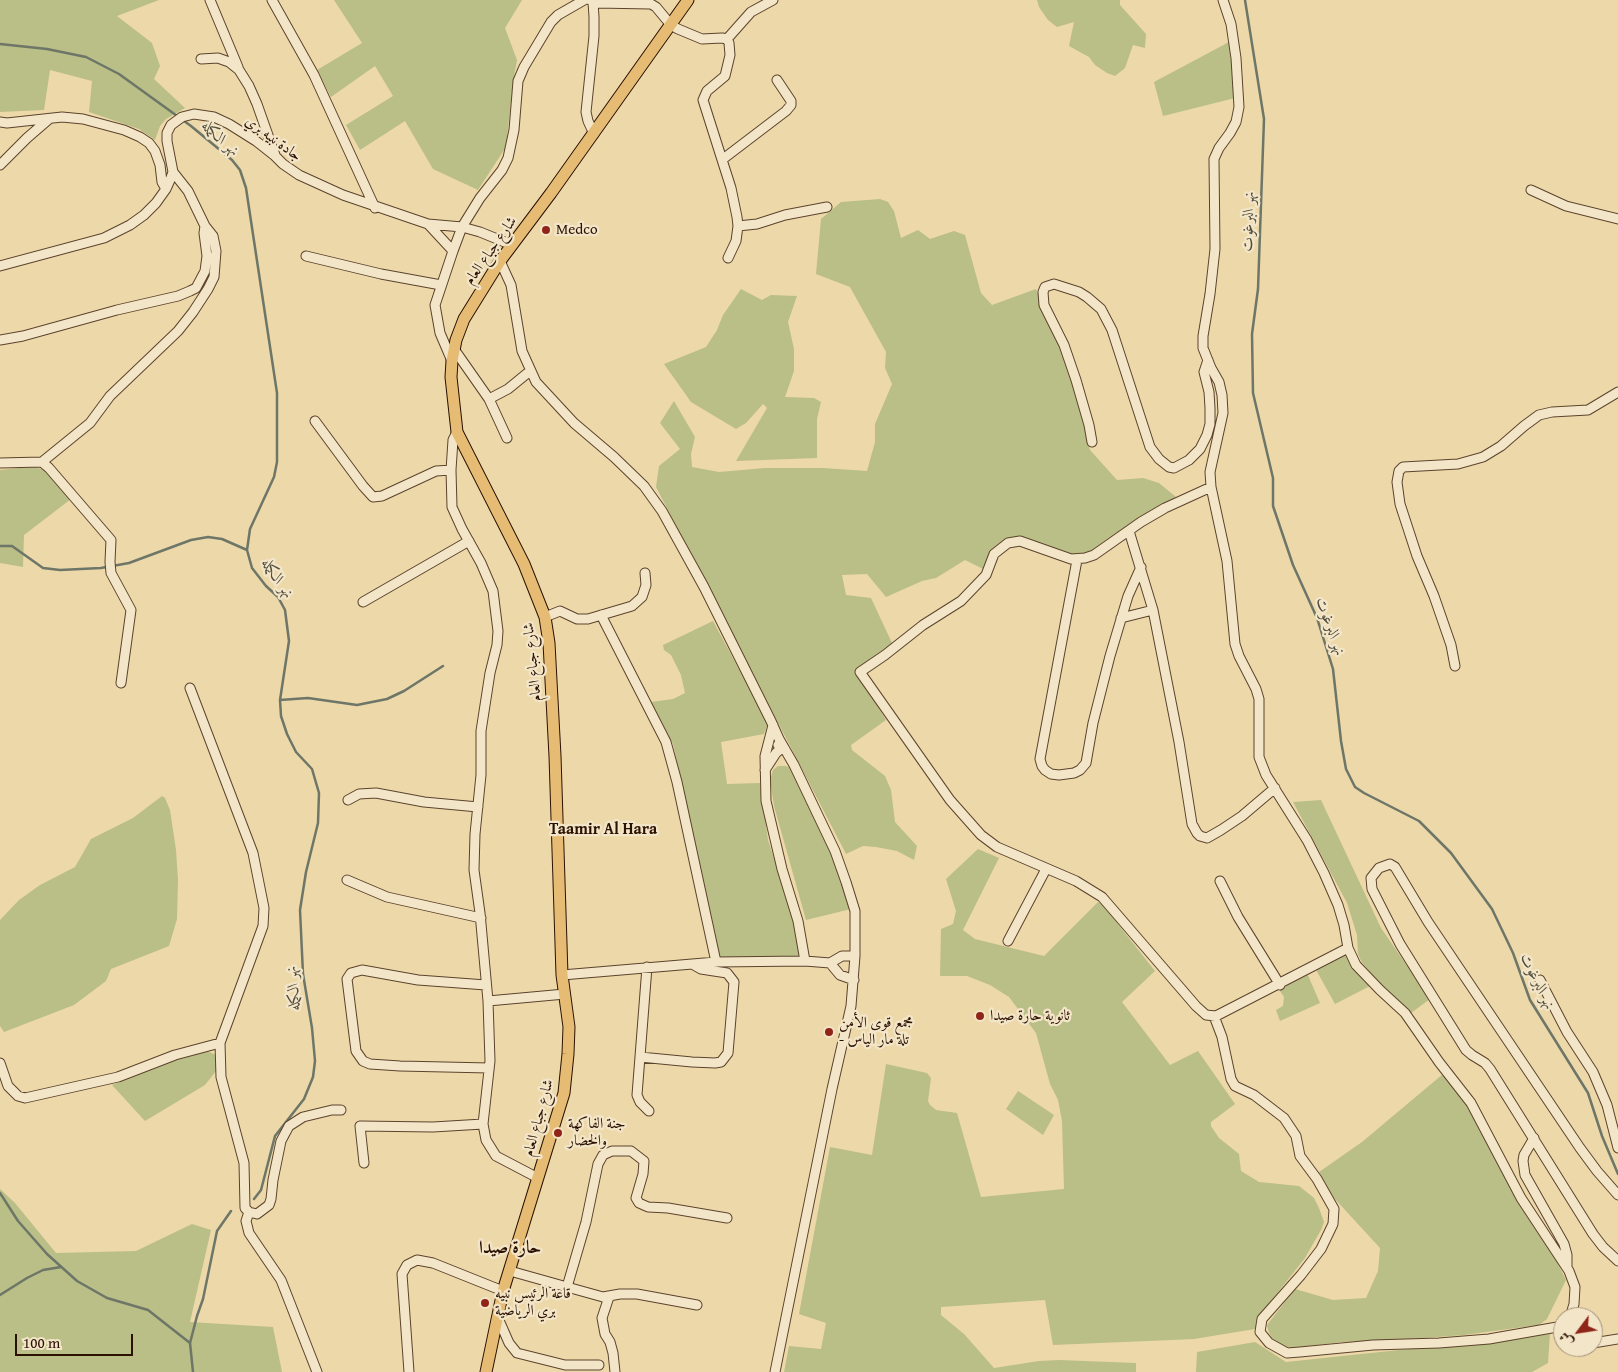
<!DOCTYPE html>
<meta charset="utf-8">
<style>
body{margin:0}
#map{position:relative;width:1618px;height:1372px;overflow:hidden;background:#edd8aa;font-family:"Gentium Book Plus",Amiri,serif}
canvas{display:block}
.north{position:absolute;left:1553px;top:1307px;width:50px;height:50px;box-sizing:border-box;background:#f3e6c8;border:1px solid #a39179;border-radius:50%;rotate:239deg;font-size:14px;font-weight:700;line-height:20px;text-align:center;color:#2b1102}
.north::after{content:'';display:block;margin:auto;width:18px;height:22px;background:#8f2418;clip-path:polygon(50% 0,100% 100%,50% 72%,0 100%)}
.scale{position:absolute;left:15px;top:1334px;width:118px;height:22px;box-sizing:border-box;border:2px solid #2b1102;border-top:0;padding-left:6px;font-size:15px;line-height:18px;white-space:nowrap;color:#2b1102;-webkit-text-stroke:4px #f3e6c8;paint-order:stroke}
</style>
<div id="map">
<canvas width="1618" height="1372"></canvas>
<div class="north">ش</div>
<div class="scale">100 m</div>
</div>
<script>
const ctx = document.querySelector('canvas').getContext('2d');
ctx.lineJoin = 'round';
function fillPath(path, color) { ctx.fillStyle = color; ctx.fill(path, 'evenodd'); }
const toPath = rows => new Path2D(rows.map(r => 'M' + r).join(''));
function stroke(path, color, width, dash) { ctx.strokeStyle = color; ctx.lineWidth = width; ctx.lineCap = dash ? 'butt' : 'round'; ctx.setLineDash(dash || []); ctx.stroke(path); }
function drawText(font, color, halo, rows, align = 'center') {
  ctx.font = font + ' "Gentium Book Plus",Amiri,serif'; ctx.lineWidth = 4.5; ctx.setLineDash([]); ctx.textBaseline = 'middle'; ctx.strokeStyle = halo; ctx.fillStyle = color; for (const [text, x, y, turn = 0] of rows) {
    ctx.save(); ctx.translate(x, y); ctx.rotate((+turn || 0) * Math.PI / 180); ctx.textAlign = isNaN(turn) ? turn : align; if (halo) ctx.strokeText(text, 0, 0); ctx.fillText(text, 0, 0); ctx.restore();
  }
}
const green = toPath([
 [0,0,159,0,117,16,152,43,160,66,154,79,185,108,166,119,160,126,155,140,139,129,89,112,92,81,50,70,44,110,0,112],
 [334,0,522,0,505,28,517,60,513,82,506,147,478,190,433,169,405,121,360,150,346,125,393,96,375,66,331,97,317,70,362,43],
 [1037,0,1120,0,1120,5,1146,34,1145,48,1133,45,1125,68,1115,76,1107,73,1095,65,1089,57,1069,46,1074,22,1057,27,1048,20,1039,7],
 [1229,42,1235,98,1163,116,1154,82],
 [880,199,888,202,894,211,901,238,918,230,930,239,954,231,965,235,981,293,992,305,1036,289,1060,346,1075,389,1090,450,1117,480,1143,478,1159,483,1176,497,1107,539,1089,552,1079,555,1056,551,1024,537,999,543,991,550,983,569,965,560,936,578,922,581,886,597,867,574,842,575,846,595,871,598,892,643,855,670,886,720,851,745,852,750,885,776,891,790,895,822,917,846,914,860,897,851,876,847,863,846,846,854,656,487,659,466,680,449,660,423,674,401,695,437,691,454,692,467,719,472,765,468,823,468,867,471,875,442,875,424,892,384,885,368,886,352,850,287,816,274,821,219,841,202],
 [741,289,762,300,771,295,797,296,788,322,794,349,794,371,785,397,814,398,821,402,817,419,817,458,736,461,767,408,763,404,746,423,736,429,691,402,664,364,706,347,717,330,723,315],
 [28,467,38,468,45,470,71,499,24,535,23,567,0,563,0,470],
 [713,621,768,723,764,734,721,742,727,784,760,783,768,840,796,925,800,952,798,956,719,958,673,744,651,702,673,699,685,693,681,675,671,655,664,650,663,645],
 [778,766,785,766,792,768,835,859,851,909,806,920,774,806,770,780,773,770],
 [162,796,165,798,170,810,176,850,178,880,177,919,169,946,111,969,106,981,74,1005,4,1032,0,1026,0,920,19,900,40,885,75,867,91,839,133,818],
 [1321,800,1381,928,1430,999,1411,1013,1379,984,1361,961,1358,954,1357,935,1347,903,1293,802],
 [978,849,999,858,963,930,975,939,1044,956,1098,902,1102,904,1155,971,1122,1002,1170,1065,1198,1051,1235,1104,1211,1122,1211,1126,1219,1138,1239,1154,1241,1171,1259,1182,1299,1186,1314,1198,1319,1208,1324,1222,1321,1230,1305,1258,1260,1315,1255,1329,1194,1339,1053,1345,1045,1300,941,1307,941,1315,964,1334,994,1368,1039,1361,1059,1360,1136,1363,1136,1372,784,1372,789,1346,821,1349,826,1323,799,1314,830,1147,872,1155,886,1064,927,1073,931,1078,928,1101,930,1105,936,1110,957,1113,981,1197,1064,1189,1062,1121,1058,1100,1050,1084,1036,1033,1009,997,990,985,967,976,940,976,941,929,953,924,956,911,946,879],
 [1345,954,1350,964,1355,966,1370,986,1335,1004,1315,968],
 [1307,973,1320,1003,1280,1021,1276,1010,1283,1006,1284,997,1278,988],
 [196,1051,207,1051,216,1055,216,1071,205,1085,145,1121,112,1085],
 [1443,1074,1475,1117,1515,1194,1555,1258,1566,1280,1547,1319,1539,1325,1464,1335,1382,1341,1341,1342,1293,1348,1281,1346,1274,1341,1269,1333,1267,1325,1295,1289,1333,1300,1366,1298,1378,1271,1380,1248,1334,1198,1319,1172,1362,1142],
 [1018,1091,1054,1115,1043,1135,1006,1109],
 [0,1189,15,1203,56,1253,136,1251,192,1224,211,1230,190,1322,273,1327,282,1372,0,1372],
 [1550,1334,1548,1363,1532,1372,1196,1372,1197,1352,1255,1342,1286,1362]
]);
const stream = toPath([
 [1245,0,1264,119,1258,289,1252,334,1253,393,1273,478,1273,506,1293,565,1317,618,1333,669,1341,741,1346,769,1355,787,1364,793,1419,821,1451,853,1492,909,1513,953,1530,1000,1588,1093,1602,1136,1618,1174],
 [0,44,47,49,86,57,119,74,191,126,232,160,240,170,246,188,277,393,277,462,274,477,250,529,247,550,252,568,266,586,278,597,285,610,289,641,280,700,281,716,287,734,296,752,312,769,319,793,318,823,306,872,300,910,303,974,312,1028,315,1061,313,1077,304,1099,275,1136,261,1190,254,1199],
 [0,546,12,546,43,568,60,570,101,568,129,563,191,540,208,537,222,539,247,550],
 [280,700,308,698,357,705,387,699,404,691,443,666],
 [0,1193,18,1221,47,1254,77,1281,107,1298,148,1310,190,1343],
 [0,1295,27,1278,43,1270,61,1267],
 [193,1372,190,1343,197,1316,203,1299,217,1231,231,1211]
]);
const minor = toPath([
 [210,0,238,67],
 [272,0,314,75,375,208],
 [590,0,596,3,651,4,656,7,671,25,678,29,702,39,722,38,727,39,729,43,730,55,725,76,707,91,703,100,731,188,737,217,738,226,736,241,728,258],
 [1223,0,1231,24,1236,58,1239,107,1236,122,1230,133,1219,148,1214,159,1215,249,1210,294,1203,336,1203,348,1211,368,1219,382,1222,395,1223,413,1210,472,1211,487,1227,561,1235,644,1239,656,1256,689,1259,699,1259,757,1266,775,1307,840,1324,873,1338,905,1344,925,1348,948,1356,965,1380,990,1405,1013,1439,1062,1471,1103,1521,1198,1569,1271,1575,1287,1574,1304,1570,1317],
 [593,2,594,17,594,36,586,112,588,121,594,134],
 [727,39,751,12,773,0],
 [201,59,218,58,229,62,239,70,249,86,257,104,275,155],
 [0,122,7,123,62,117,83,119,124,130,140,137,149,143,155,151,160,165,162,182,166,189],
 [723,159,786,111,791,105,791,101,777,80],
 [0,165,27,138,49,119],
 [1531,190,1566,206,1618,219],
 [428,224,453,251],
 [738,226,757,224,785,215,827,207],
 [306,256,381,274,441,285],
 [500,261,511,285,522,351,536,382,574,423,614,457,644,486,662,511,704,587,771,721,779,739,794,765,835,851,846,882,855,911,855,956,851,1006,832,1089,775,1372],
 [0,266,104,238,130,225,144,215,156,203,166,189,170,180,173,172,167,141,167,133,171,125,182,117,194,114,214,117,229,124,256,141,275,156,283,164,299,175,343,195,428,224,462,227,480,232,512,245],
 [0,340,23,336,117,310,178,296,190,291,196,288,205,271,207,256,204,233,205,226],
 [454,349,489,399,508,389,530,371],
 [452,361,440,333,435,305,453,251,462,227,480,198,502,170,508,158,514,130,518,81,524,67,551,22,558,15,584,0],
 [489,399,507,438],
 [315,421,363,486,373,497,382,496,436,471,451,470],
 [457,432,453,440,451,470,452,507,462,529,481,563,493,591,498,631,497,645,490,673,481,731,481,775,475,834,474,870,480,913,488,1001,490,1061,483,1124,486,1140,496,1156,538,1178],
 [1092,442,1089,425,1076,380,1064,345,1044,305,1043,292,1045,287,1054,284,1079,292,1087,297,1101,309,1112,330,1150,447,1159,459,1169,467,1174,468,1189,460,1200,449,1207,435,1210,424,1210,408,1209,392,1204,372,1208,360],
 [42,462,90,423,110,396,178,331,193,312,208,289,214,277,216,251,213,236,205,226,188,191,173,172],
 [0,463,42,462,49,468,111,540,110,562,111,573,131,610,121,683],
 [1211,487,1165,508,1141,522,1094,555,1085,558,1071,559,1020,541,1008,543,994,554,986,575,961,601,923,625,885,655,860,672,950,800,981,835,997,847,1076,881,1102,897,1196,1006,1206,1015,1216,1016,1348,948],
 [1129,531,1153,610,1179,742,1192,824,1197,833,1200,836,1207,838,1221,830,1242,816,1275,788],
 [1077,560,1040,759,1042,766,1045,770,1051,774,1059,775,1074,773,1080,770,1086,763,1093,723,1110,656,1128,596,1141,567],
 [363,602,469,541],
 [601,615,666,742,677,782,716,962],
 [545,617,560,611,577,619,588,619,632,606,642,597,646,585,645,573],
 [1121,618,1153,610],
 [1455,666,1451,645,1434,596,1417,556,1400,504,1397,482,1399,471,1403,467,1458,464,1483,457,1501,446,1524,426,1539,415,1552,412,1588,410,1618,392],
 [190,688,253,853,264,908,263,926,220,1043,221,1077,244,1163,245,1208,249,1212,257,1214,269,1205,271,1199,273,1180,281,1141,289,1126,303,1117,332,1110,341,1110],
 [773,725,765,756,766,801,782,869,798,921,805,961],
 [765,770,776,753,783,747,778,745],
 [348,800,359,794,376,793,424,802,478,807],
 [347,880,387,897,481,918],
 [1220,881,1238,917,1280,985],
 [1008,941,1046,869],
 [830,963,840,975,854,980],
 [647,967,637,1095,640,1102,649,1111],
 [562,975,716,962,805,961,830,963,842,956,855,956],
 [1540,980,1567,1032,1593,1072,1607,1105,1618,1148],
 [486,985,418,980,362,970,351,973,347,979,356,1051,363,1061,370,1064,400,1066,489,1068],
 [488,1001,565,994],
 [1214,1016,1222,1037,1231,1079,1235,1086,1254,1095,1284,1118,1296,1136,1300,1156,1317,1179,1334,1209,1333,1224,1321,1249,1301,1275,1262,1319,1260,1332,1269,1343,1287,1353,1300,1352,1373,1345,1439,1343,1489,1339,1563,1326],
 [640,1057,692,1062,715,1063,721,1062,728,1053,734,982,727,973,701,969,694,965],
 [0,1063,8,1086,18,1096,25,1098,118,1077,175,1055,220,1043],
 [1534,1138,1524,1155,1523,1161,1525,1175,1564,1244,1567,1255,1567,1267],
 [364,1163,360,1126,433,1127,483,1124],
 [1618,1195,1597,1171,1580,1148,1428,922,1395,867,1390,864,1379,868,1371,878,1372,889,1400,944,1466,1050,1472,1055,1485,1063,1490,1069,1593,1234,1603,1247,1618,1261],
 [249,1212,246,1221,249,1233,281,1280,317,1372],
 [510,1271,567,1287,586,1222,598,1164,603,1155,612,1151,631,1151,644,1161,643,1174,636,1198,639,1203,648,1207,668,1208,727,1218],
 [567,1287,603,1297,620,1294,637,1294,697,1305],
 [609,1297,602,1318,605,1334,610,1342,613,1353,615,1372],
 [498,1318,509,1343,517,1353,565,1365,599,1365],
 [1593,1343,1618,1339],
 [409,1372,402,1274,407,1265,417,1260,433,1263,503,1291]
]);
const major = toPath([
 [486,1372,503,1291,564,1093,568,1054,569,1027,562,975,555,756,549,643,545,617,524,564,457,432,451,377,452,361,456,340,464,319,500,261,551,193,688,0]
]);
const markers = [
 [546,230,5,"#8f2418"],
 [980,1016,5,"#8f2418"],
 [829,1032,5,"#8f2418"],
 [558,1133,5,"#8f2418"],
 [485,1303,5,"#8f2418"]
];
const streetNames = [
 ["جادة نبيه بري",273,139,36],
 ["شارع جباع العام",491,251,-55],
 ["شارع جباع العام",533,662,-96],
 ["شارع جباع العام",539,1118,-75]
];
const poiNames = [
 ["Medco",556,230],
 ["ثانوية حارة صيدا",990,1016],
 ["مجمع قوى الأمن",839,1023],
 ["- تلة مار الياس",839,1040],
 ["جنة الفاكهة",568,1124],
 ["والخضار",568,1141],
 ["قاعة الرئيس نبيه",495,1294],
 ["بري الرياضية",495,1311]
];
const waterNames = [
 ["نهر الكمله",220,139,41],
 ["نهر البرغوت",1249,221,-88],
 ["نهر الكمله",277,579,54],
 ["نهر البرغوت",1330,627,70],
 ["نهر البرغوت",1537,982,64],
 ["نهر الكمله",294,988,-96]
];
const neighbourhoodNames = [
 ["Taamir Al Hara",603,830]
];
const quarterNames = [
 ["حارة صيدا",510,1248]
];
fillPath(green, '#babe87');
stroke(stream, '#6d7667', 2.5);
stroke(minor, '#5c432c', 11);
stroke(major, '#2b1102', 13);
stroke(minor, '#f3e6c8', 9);
stroke(major, '#e6bc75', 11);
for (const [x, y, r, color] of markers) { const dot = new Path2D(); dot.arc(x, y, r, 0, 2 * Math.PI); ctx.fillStyle = color; ctx.fill(dot); stroke(dot, '#f3e6c8', 2); }
drawText('15px', '#2b1102', '#f3e6c8', streetNames);
drawText('15px', '#2b1102', '#f3e6c8', poiNames, 'left');
drawText('italic 16px', '#524c3d', '#f3e6c8', waterNames);
drawText('bold 16px', '#2b1102', '#f3e6c8', neighbourhoodNames);
drawText('bold 18px', '#2b1102', '#f3e6c8', quarterNames);
</script>
